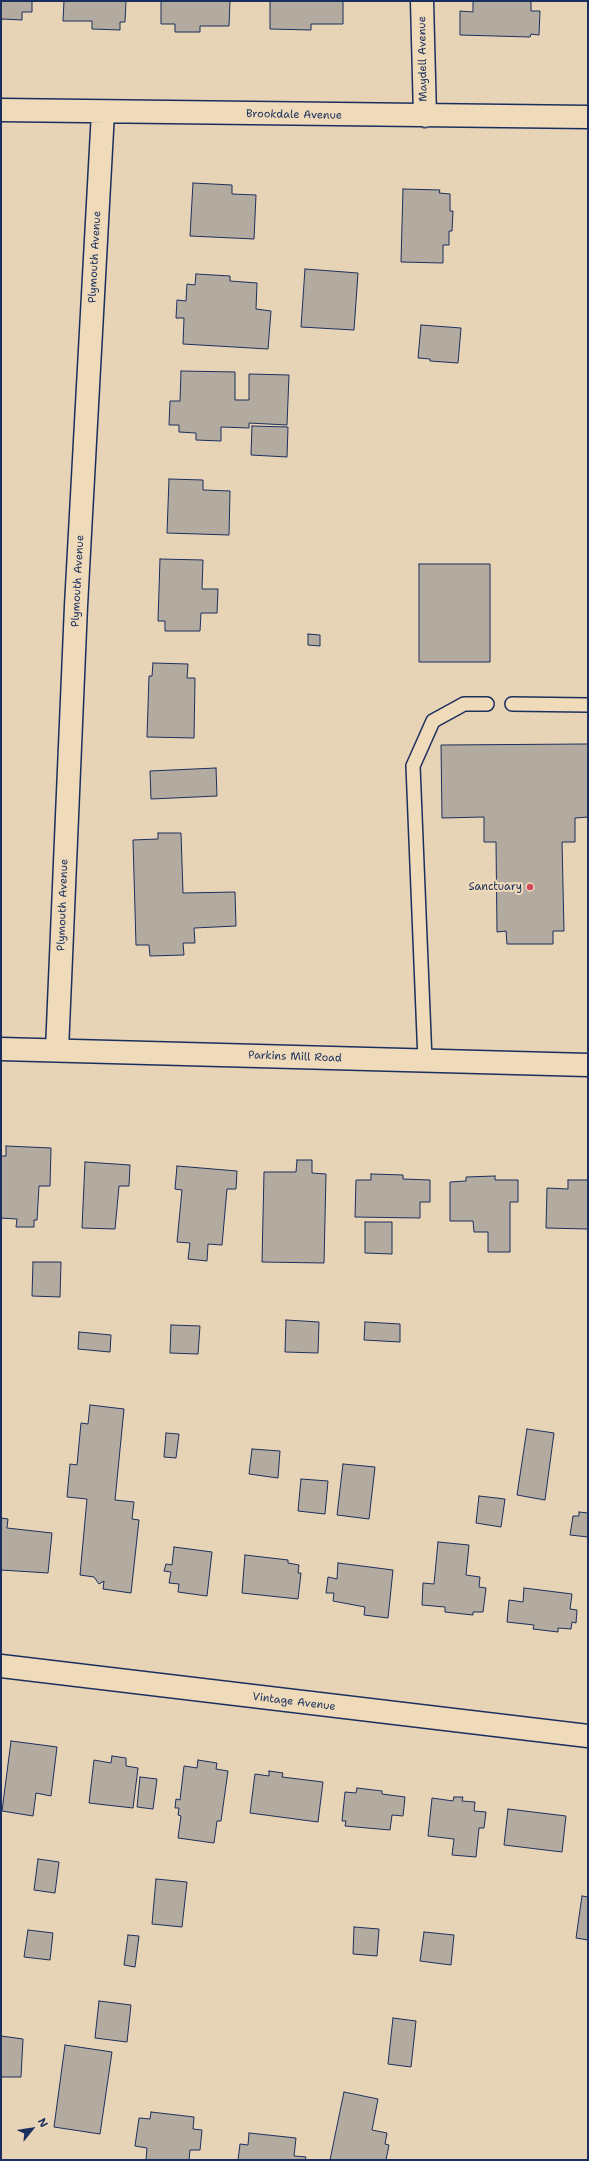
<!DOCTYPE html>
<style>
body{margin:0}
#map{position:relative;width:589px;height:2161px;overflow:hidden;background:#e7d3b5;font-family:"Shantell Sans",sans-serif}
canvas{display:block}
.frame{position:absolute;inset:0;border:2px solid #1b2f5e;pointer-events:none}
.north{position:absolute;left:12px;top:2109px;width:40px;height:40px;-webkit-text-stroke:3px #efdab9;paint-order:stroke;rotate:60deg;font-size:11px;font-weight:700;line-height:16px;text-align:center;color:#1b2f5e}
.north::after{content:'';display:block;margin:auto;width:14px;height:18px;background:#1b2f5e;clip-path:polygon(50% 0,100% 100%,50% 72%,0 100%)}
</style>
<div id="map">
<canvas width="589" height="2161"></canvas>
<div class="frame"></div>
<div class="north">N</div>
</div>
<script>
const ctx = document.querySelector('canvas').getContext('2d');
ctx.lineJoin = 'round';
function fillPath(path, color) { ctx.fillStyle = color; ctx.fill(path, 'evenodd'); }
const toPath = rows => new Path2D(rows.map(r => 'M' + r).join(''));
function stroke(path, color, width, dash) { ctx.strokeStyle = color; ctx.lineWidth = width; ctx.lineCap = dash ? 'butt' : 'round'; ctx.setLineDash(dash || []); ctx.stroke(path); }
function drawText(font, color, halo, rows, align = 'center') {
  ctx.font = font + ' "Shantell Sans",sans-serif'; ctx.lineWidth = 4; ctx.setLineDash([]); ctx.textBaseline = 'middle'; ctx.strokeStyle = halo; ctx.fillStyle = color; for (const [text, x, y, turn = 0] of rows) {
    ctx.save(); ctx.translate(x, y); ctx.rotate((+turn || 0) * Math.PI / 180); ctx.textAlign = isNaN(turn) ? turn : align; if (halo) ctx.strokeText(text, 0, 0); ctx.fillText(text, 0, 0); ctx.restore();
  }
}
const building = toPath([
 [1,1,32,1,32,12,22,12,22,20,2,19,1,23,1,1],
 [64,1,131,1,126,1,125,22,120,22,120,30,92,29,92,21,63,21,64,1],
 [161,1,230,1,229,26,200,26,200,32,175,32,175,24,161,24,161,1],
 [270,1,343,1,343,24,311,24,311,30,270,29,270,1],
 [473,1,531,1,531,11,540,11,539,35,531,34,530,37,460,35,460,11,473,12,473,1],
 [193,183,232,185,232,194,256,195,254,239,190,236,193,183],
 [403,189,440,190,439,193,450,194,450,211,453,211,452,231,449,231,449,245,443,245,443,263,401,262,403,189],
 [305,269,358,273,354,330,301,327,305,269],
 [196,274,230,276,230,281,257,283,256,309,271,311,268,349,183,344,184,318,176,318,177,300,186,301,187,284,195,285,196,274],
 [421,325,461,328,458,363,430,361,430,359,418,358,421,325],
 [181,371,235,372,235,400,249,400,249,374,289,375,287,425,249,423,249,428,221,427,221,441,196,440,196,433,179,432,179,425,169,425,170,401,180,401,181,371],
 [252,426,288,427,287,457,251,455,252,426],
 [169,479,203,480,203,490,230,491,229,535,167,533,169,479],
 [160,559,203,560,202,589,218,589,217,613,201,613,200,631,165,631,165,621,158,621,160,559],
 [419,564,490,564,490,662,419,662,419,564],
 [308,634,320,635,320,646,308,645,308,634],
 [153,663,188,664,187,678,195,678,194,738,147,737,149,676,152,676,153,663],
 [588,744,588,817,575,818,575,842,562,842,564,931,553,931,553,944,507,944,506,931,497,932,496,842,484,842,484,817,442,818,441,745,588,744],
 [216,768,217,796,151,799,150,771,216,768],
 [158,833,181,833,183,893,235,892,236,926,194,928,195,943,183,943,184,955,150,956,149,945,136,945,133,840,158,839,158,833],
 [6,1146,51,1148,50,1186,39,1186,37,1220,34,1220,34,1227,16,1227,17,1219,1,1218,1,1156,6,1156,6,1146],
 [297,1160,312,1160,312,1173,326,1174,324,1263,262,1262,264,1172,296,1172,297,1160],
 [85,1162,130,1165,129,1186,119,1186,115,1229,82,1228,85,1162],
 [177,1166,237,1171,236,1189,227,1189,222,1245,208,1244,207,1261,188,1259,190,1243,177,1242,182,1190,175,1189,177,1166],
 [371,1174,403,1175,403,1179,430,1180,430,1202,420,1202,420,1218,355,1217,356,1180,371,1180,371,1174],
 [495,1176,495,1180,518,1180,518,1202,510,1202,510,1252,488,1252,488,1232,474,1232,473,1221,450,1221,450,1182,466,1181,466,1177,495,1176],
 [568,1180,588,1180,588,1229,546,1228,547,1188,568,1189,568,1180],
 [365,1222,392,1222,392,1254,365,1253,365,1222],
 [33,1262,61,1262,60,1297,32,1296,33,1262],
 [286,1320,319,1322,318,1353,285,1352,286,1320],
 [365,1322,400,1324,400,1342,364,1340,365,1322],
 [171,1325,200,1326,198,1354,170,1353,171,1325],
 [79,1332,111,1335,110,1352,78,1349,79,1332],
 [90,1405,124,1409,115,1500,134,1502,132,1519,139,1520,131,1593,103,1589,104,1581,99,1584,94,1577,80,1575,87,1499,67,1497,70,1464,77,1465,81,1423,88,1424,90,1405],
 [527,1429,554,1433,545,1500,517,1495,527,1429],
 [166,1433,179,1434,176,1458,164,1457,166,1433],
 [252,1449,280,1451,278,1478,249,1474,252,1449],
 [343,1464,375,1467,369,1519,337,1515,343,1464],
 [301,1479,328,1481,325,1514,298,1511,301,1479],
 [479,1496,505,1499,501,1527,476,1523,479,1496],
 [579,1512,588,1513,588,1537,570,1535,573,1516,579,1516,579,1512],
 [1,1518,8,1519,7,1528,52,1533,48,1573,1,1570,1,1518],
 [438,1542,469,1545,466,1575,480,1577,479,1587,486,1588,483,1612,473,1612,473,1615,445,1612,445,1607,422,1605,423,1583,434,1584,438,1542],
 [174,1547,212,1552,207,1596,178,1592,179,1584,169,1583,171,1572,164,1571,166,1564,172,1565,174,1547],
 [245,1555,288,1560,288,1563,299,1565,298,1573,301,1573,298,1599,242,1593,245,1555],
 [338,1563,393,1570,388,1618,364,1615,365,1607,333,1601,334,1593,326,1593,328,1577,337,1579,338,1563],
 [524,1588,572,1594,570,1609,577,1610,576,1623,572,1622,571,1629,558,1628,558,1632,533,1629,534,1625,507,1622,509,1600,523,1602,524,1588],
 [11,1741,57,1747,51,1796,36,1793,33,1816,2,1811,11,1741],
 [112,1756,126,1758,126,1766,138,1768,133,1808,89,1803,94,1760,111,1763,112,1756],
 [198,1760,217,1763,216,1769,228,1771,221,1821,217,1821,214,1843,178,1838,181,1816,178,1815,179,1808,175,1808,176,1799,180,1800,184,1766,197,1768,198,1760],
 [269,1771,283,1773,282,1777,323,1782,318,1822,250,1813,255,1774,269,1776,269,1771],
 [140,1777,157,1779,153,1809,137,1807,140,1777],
 [357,1788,382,1791,382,1794,405,1797,403,1816,392,1815,390,1830,345,1826,346,1821,342,1821,345,1792,356,1793,357,1788],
 [454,1797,463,1797,462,1801,475,1802,474,1811,486,1812,484,1828,479,1828,476,1857,452,1855,454,1839,428,1836,432,1798,453,1801,454,1797],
 [508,1809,566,1816,562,1852,504,1845,508,1809],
 [38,1859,59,1862,55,1893,34,1890,38,1859],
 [156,1879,187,1882,182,1927,152,1924,156,1879],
 [582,1896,588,1897,588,1940,576,1938,582,1896],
 [354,1927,379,1929,377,1956,353,1954,354,1927],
 [28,1930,53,1933,50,1960,24,1957,28,1930],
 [424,1932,454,1935,451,1965,420,1961,424,1932],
 [128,1935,139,1936,135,1967,124,1965,128,1935],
 [99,2001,131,2005,127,2042,95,2038,99,2001],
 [393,2018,416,2021,411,2067,388,2064,393,2018],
 [1,2036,23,2039,21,2077,1,2077,1,2036],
 [65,2045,112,2052,100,2134,54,2127,65,2045],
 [344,2092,378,2099,372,2130,387,2133,385,2144,389,2145,386,2160,330,2160,344,2092],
 [151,2112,194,2117,193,2129,202,2130,200,2150,190,2150,189,2160,146,2160,147,2148,135,2146,139,2118,150,2119,151,2112],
 [249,2133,296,2138,294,2156,306,2157,305,2160,238,2160,240,2144,248,2145,249,2133]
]);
const service = toPath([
 [512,704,588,705],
 [425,1061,413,766,433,721,464,704,487,704]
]);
const minor = toPath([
 [422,1,425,116],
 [1,110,588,117],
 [57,1050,76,606,103,112],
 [1,1666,588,1736]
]);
const tertiary = toPath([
 [1,1049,588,1065]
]);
const markers = [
 [530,887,4,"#d1495b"]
];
const streetNames = [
 ["Maydell Avenue",423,59,-91],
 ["Brookdale Avenue",294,115,1],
 ["Plymouth Avenue",95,257,-87],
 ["Plymouth Avenue",78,581,-87],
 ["Plymouth Avenue",63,905,-88],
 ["Parkins Mill Road",295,1057,2],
 ["Vintage Avenue",294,1702,7]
];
const poiNames = [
 ["Sanctuary",522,887]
];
fillPath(building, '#b4aba0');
stroke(building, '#1b2f5e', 1);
stroke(service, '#1b2f5e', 16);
stroke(minor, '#1b2f5e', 25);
stroke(tertiary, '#1b2f5e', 25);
stroke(service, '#efdab9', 13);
stroke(minor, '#efdab9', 22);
stroke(tertiary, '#efdab9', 22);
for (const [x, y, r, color] of markers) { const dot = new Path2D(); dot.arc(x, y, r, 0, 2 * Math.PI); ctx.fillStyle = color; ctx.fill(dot); stroke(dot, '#efdab9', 1.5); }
drawText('11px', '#1b2f5e', '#efdab9', streetNames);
drawText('11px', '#1b2f5e', '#efdab9', poiNames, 'right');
</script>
